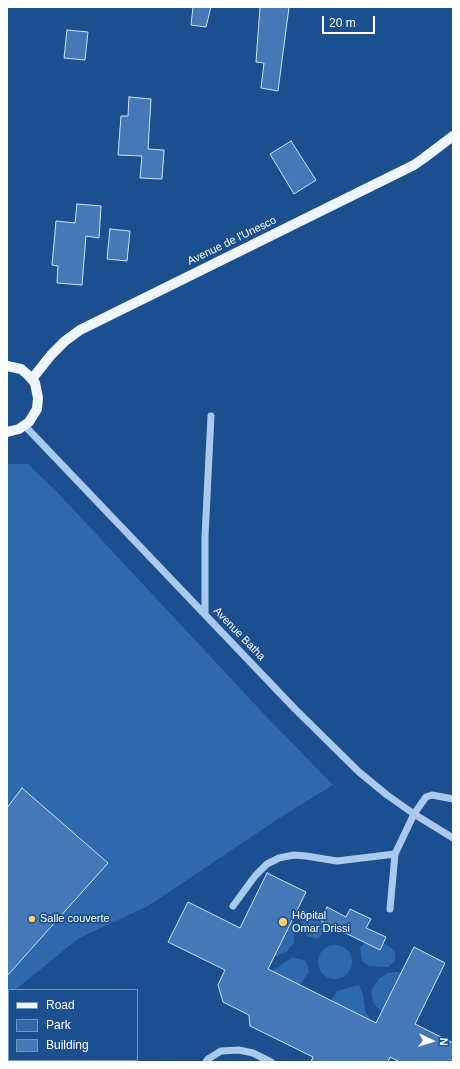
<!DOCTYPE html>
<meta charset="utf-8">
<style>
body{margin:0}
#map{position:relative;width:460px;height:1069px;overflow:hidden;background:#1b4f8f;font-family:Helvetica,sans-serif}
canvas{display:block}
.frame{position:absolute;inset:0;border:8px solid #fff;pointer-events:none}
.legend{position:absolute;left:8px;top:989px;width:130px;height:72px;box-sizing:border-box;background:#1b4f8f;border:1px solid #7695bc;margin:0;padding:5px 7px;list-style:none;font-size:12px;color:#fff}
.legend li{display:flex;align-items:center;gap:8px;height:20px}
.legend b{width:20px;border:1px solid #7695bc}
.north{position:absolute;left:412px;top:1021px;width:40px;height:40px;-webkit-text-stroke:3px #1b4f8f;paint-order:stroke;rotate:94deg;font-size:11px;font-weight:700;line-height:16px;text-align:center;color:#fff}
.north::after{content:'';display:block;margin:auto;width:14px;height:18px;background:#fff;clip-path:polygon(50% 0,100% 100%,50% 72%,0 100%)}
.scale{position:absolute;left:322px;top:16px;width:53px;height:18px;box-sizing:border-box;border:2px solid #fff;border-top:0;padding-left:5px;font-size:12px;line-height:14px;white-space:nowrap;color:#fff;-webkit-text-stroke:3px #1b4f8f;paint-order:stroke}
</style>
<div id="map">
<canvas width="460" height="1069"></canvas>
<div class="frame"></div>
<ul class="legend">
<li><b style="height:5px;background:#f0f6ff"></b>Road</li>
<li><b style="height:11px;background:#2e69ad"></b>Park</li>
<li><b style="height:11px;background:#4478b7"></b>Building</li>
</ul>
<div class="north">N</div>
<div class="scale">20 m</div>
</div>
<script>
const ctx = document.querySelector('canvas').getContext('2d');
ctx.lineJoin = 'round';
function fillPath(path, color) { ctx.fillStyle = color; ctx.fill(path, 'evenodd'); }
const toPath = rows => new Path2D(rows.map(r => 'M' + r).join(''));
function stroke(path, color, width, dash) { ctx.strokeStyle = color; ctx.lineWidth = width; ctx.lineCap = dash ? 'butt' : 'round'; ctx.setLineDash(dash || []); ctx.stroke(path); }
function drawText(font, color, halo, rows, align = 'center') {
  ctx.font = font + ' Helvetica,sans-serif'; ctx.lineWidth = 3.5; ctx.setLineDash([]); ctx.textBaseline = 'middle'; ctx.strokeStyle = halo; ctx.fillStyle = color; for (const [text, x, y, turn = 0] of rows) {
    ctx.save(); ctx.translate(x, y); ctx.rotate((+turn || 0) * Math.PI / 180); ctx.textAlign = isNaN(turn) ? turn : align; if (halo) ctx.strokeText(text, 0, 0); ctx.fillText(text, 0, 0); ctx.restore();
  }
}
const green = toPath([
 [7,464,28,464,57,492,263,713,333,785,281,817,148,906,79,938,15,990,9,990,9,995,7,997],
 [306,910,311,920,321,921,326,923,324,933,317,939,307,936,303,926,300,914],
 [292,920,295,924,294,943,286,952,274,957],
 [365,943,383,943,390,947,395,951,395,961,388,967,369,966,362,961,360,948],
 '318 962a17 17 0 1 1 34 0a17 17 0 1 1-34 0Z',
 [293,957,306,961,309,971,300,985,272,971],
 [402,972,382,1011,373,1003,371,990,379,979,387,973],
 [359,985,363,994,365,1010,370,1020,331,1001,337,991]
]);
const building = toPath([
 [193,7,211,7,206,27,191,25,193,7],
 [260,7,289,7,278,91,261,88,264,63,256,62,260,7],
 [67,30,88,32,85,60,64,58,67,30],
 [129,97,151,99,148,149,164,150,162,179,140,178,142,156,118,155,121,116,128,116,129,97],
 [291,141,316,180,294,194,270,154,291,141],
 [77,204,101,206,99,238,86,236,82,285,57,283,58,266,52,265,56,221,75,223,77,204],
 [110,229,130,231,127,261,107,259,110,229],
 [22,788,108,863,7,976,7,808,22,788],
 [267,873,306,892,268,969,376,1023,414,947,445,963,415,1024,453,1043,453,1062,400,1062,390,1057,388,1062,311,1062,313,1057,250,1026,249,1015,223,1002,218,985,225,970,168,942,188,902,240,928,267,873],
 [327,907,346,917,350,909,371,919,366,928,386,937,380,950,321,921,327,907]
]);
const minor = toPath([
 [25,426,295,709,359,772,387,795,414,814,453,838],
 [205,614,205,536,211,416],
 [233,906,255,876,267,864,279,858,294,855,306,856,337,861,395,854],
 [390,909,395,854,414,814,426,797,432,795,453,799],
 [206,1062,208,1059,221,1051,239,1050,253,1053,271,1062]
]);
const major = toPath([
 [7,366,21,369,28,375,35,383,38,398,37,409,29,422,19,429,7,432],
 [32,379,51,355,65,341,80,330,414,165,424,158,453,136]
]);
const markers = [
 [32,919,4,"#ffd166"],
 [283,922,5,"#ffd166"]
];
const streetNames = [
 ["Avenue de l'Unesco",232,241,-26],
 ["Avenue Batha",239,634,46]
];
const poiNames = [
 ["Hôpital",292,916],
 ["Omar Drissi",292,929],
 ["Salle couverte",40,919]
];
fillPath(green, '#2e69ad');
fillPath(building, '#4478b7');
stroke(building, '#cfe3fa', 1);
stroke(minor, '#a9c9ee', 7);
stroke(major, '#f0f6ff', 10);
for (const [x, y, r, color] of markers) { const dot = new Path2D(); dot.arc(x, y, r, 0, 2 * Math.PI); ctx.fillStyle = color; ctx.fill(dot); stroke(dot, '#1b4f8f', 1.5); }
drawText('11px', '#fff', '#1b4f8f', streetNames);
drawText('11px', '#fff', '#1b4f8f', poiNames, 'left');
</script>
